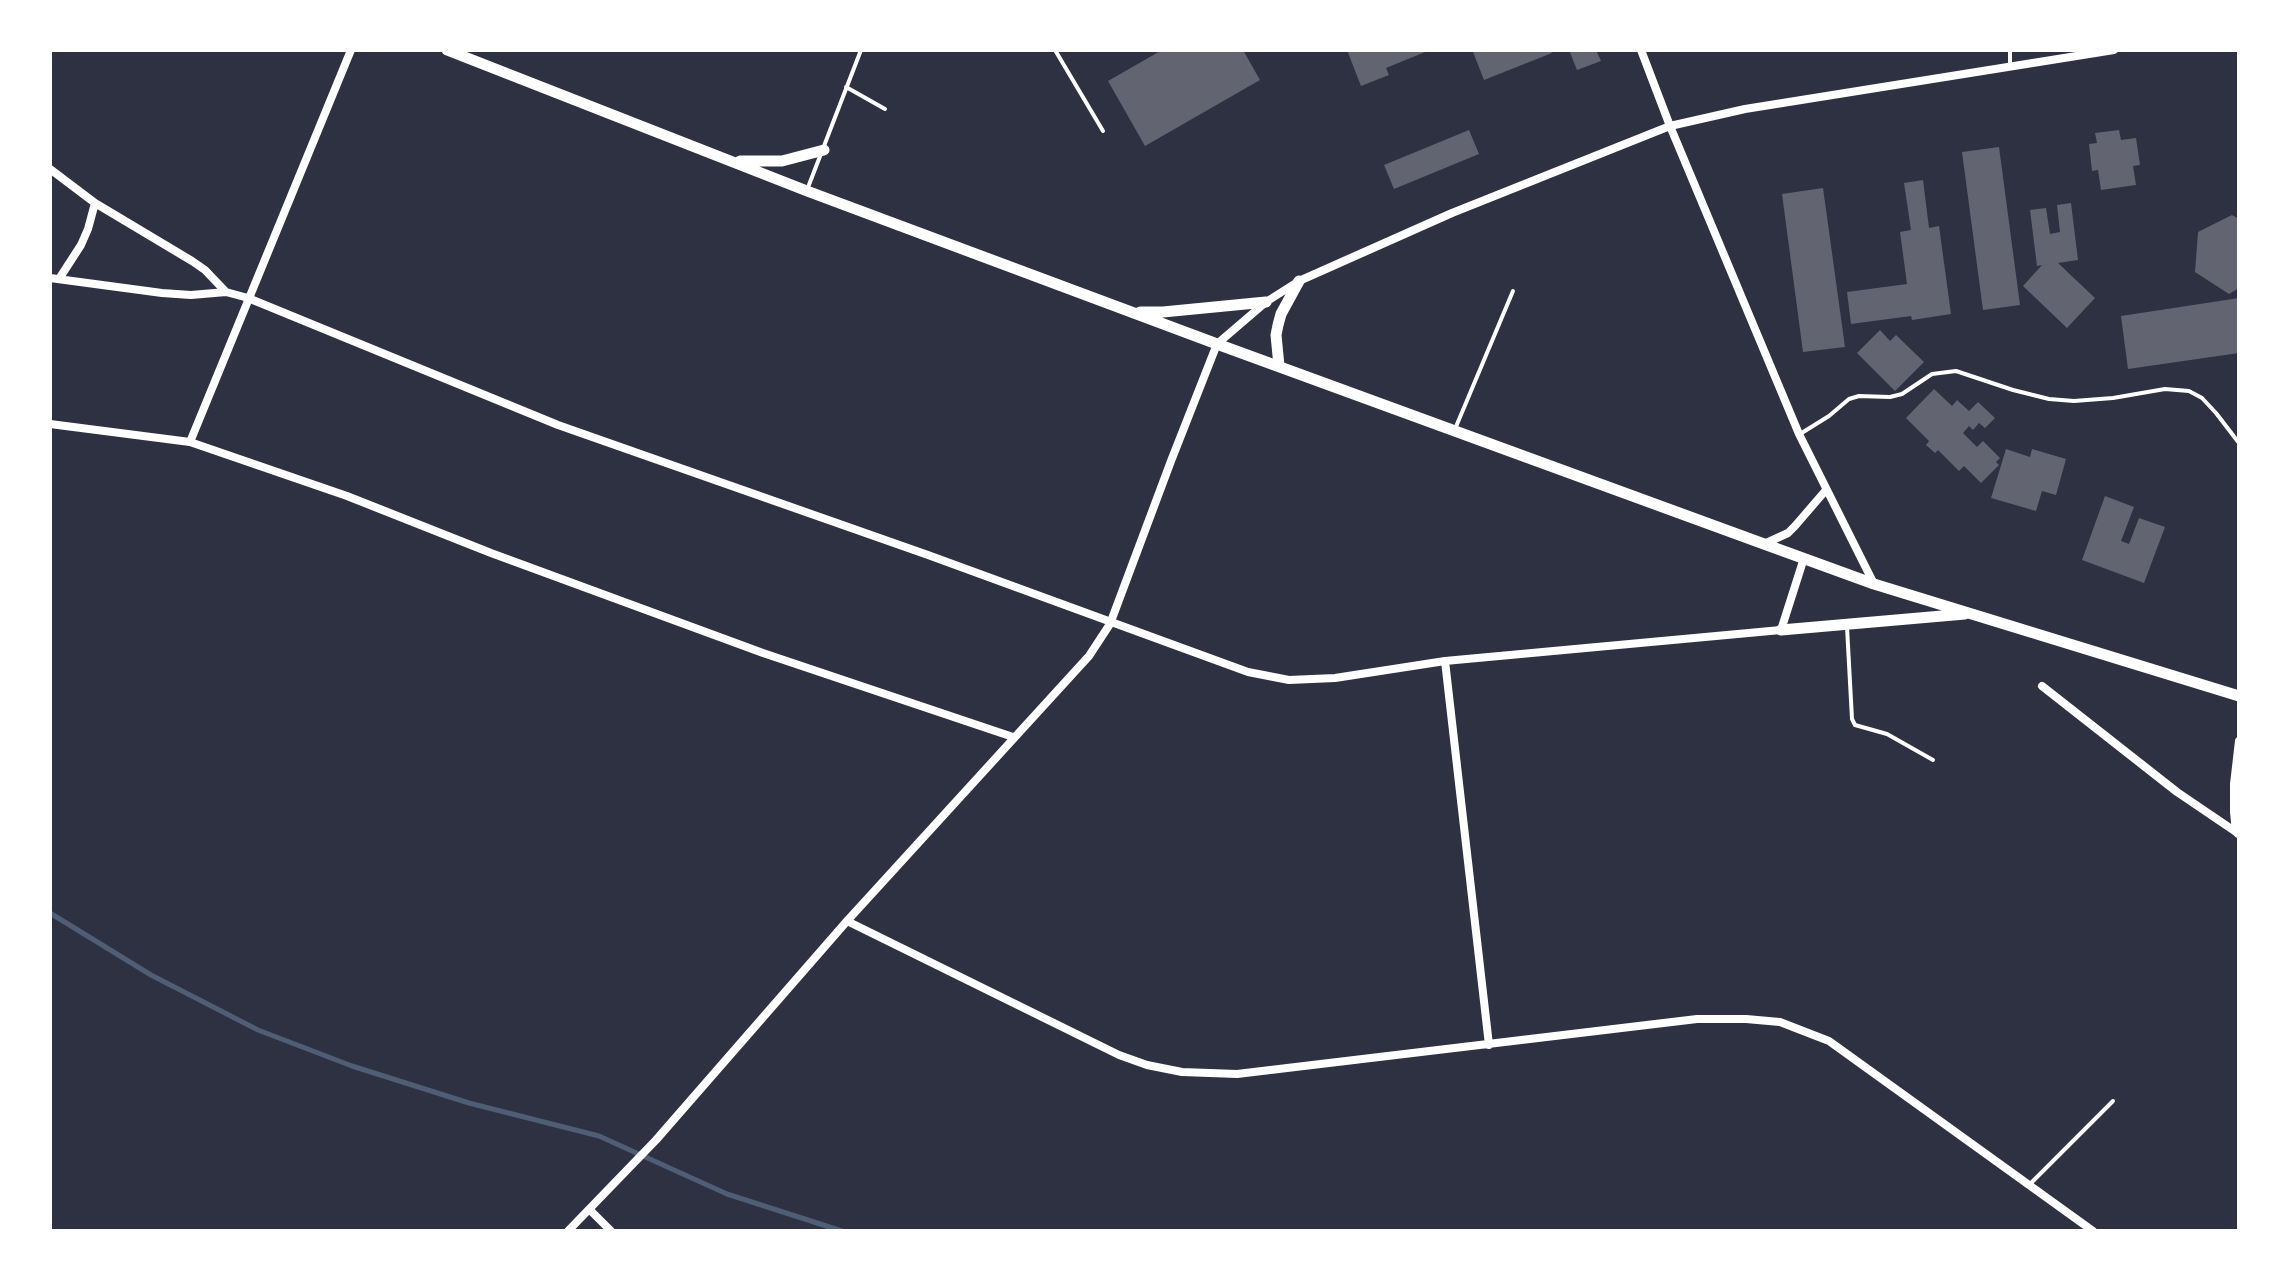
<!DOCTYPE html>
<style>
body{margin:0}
#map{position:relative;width:2289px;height:1281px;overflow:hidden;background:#2d3142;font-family:Overpass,sans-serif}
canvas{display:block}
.frame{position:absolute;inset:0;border:52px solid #fff;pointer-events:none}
</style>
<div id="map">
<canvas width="2289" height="1281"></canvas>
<div class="frame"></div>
</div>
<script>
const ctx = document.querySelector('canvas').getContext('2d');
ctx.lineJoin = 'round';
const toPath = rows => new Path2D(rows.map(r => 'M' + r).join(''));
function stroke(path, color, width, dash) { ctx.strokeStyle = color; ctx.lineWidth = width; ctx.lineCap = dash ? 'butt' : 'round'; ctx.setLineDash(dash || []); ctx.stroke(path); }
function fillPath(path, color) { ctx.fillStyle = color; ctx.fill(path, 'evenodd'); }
const stream = toPath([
 [50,913,151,975,258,1030,352,1066,469,1103,599,1136,727,1194,842,1231]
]);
const building = toPath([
 [1162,50,1243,50,1260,80,1145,146,1108,81],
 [1347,50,1430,50,1386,68,1389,75,1361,86],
 [1479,50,1550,50,1552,53,1484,80,1473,52],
 [1569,50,1596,50,1601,61,1577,70],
 [1469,130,1479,154,1394,189,1384,165],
 [2119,130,2121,140,2136,138,2140,165,2133,166,2136,185,2101,190,2098,170,2092,171,2089,144,2097,143,2095,133],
 [1999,147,2020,305,1983,310,1962,152],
 [1923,180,1929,228,1939,226,1951,314,1912,320,1911,316,1851,324,1847,292,1907,284,1900,232,1911,230,1904,183],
 [1823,188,1845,347,1803,352,1782,194],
 [2071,203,2078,260,2058,263,2095,298,2067,328,2023,286,2042,265,2037,266,2030,210,2046,208,2050,234,2060,232,2057,205],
 [2232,215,2239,219,2239,288,2229,294,2195,272,2198,232],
 [2239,298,2239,353,2128,369,2121,316],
 [1880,330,1890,341,1896,335,1924,362,1895,391,1857,353],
 [1934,389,1952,406,1957,400,1969,411,1978,402,1995,418,1985,428,1979,423,1973,430,1969,426,1963,433,1977,447,1983,441,2000,458,1996,462,1999,465,1981,483,1964,466,1959,471,1938,450,1935,453,1926,445,1929,441,1906,418],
 [2006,449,2030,457,2032,449,2066,459,2056,495,2042,491,2036,511,1991,498],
 [2105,496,2134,507,2121,541,2129,544,2139,518,2165,527,2144,583,2082,560]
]);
const service = toPath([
 [1055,50,1103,131],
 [2010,50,2010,65],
 [846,87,885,109],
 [807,190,861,50],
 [1455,429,1513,291],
 [1800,434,1829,416,1849,399,1859,396,1890,397,1902,394,1932,374,1956,371,2013,390,2049,399,2074,401,2113,398,2165,389,2189,391,2202,398,2216,413,2239,443],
 [1847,627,1852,719,1855,725,1887,734,1933,760],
 [2030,1184,2113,1101]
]);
const minor = toPath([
 [1641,50,1670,126,1799,434,1874,584],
 [50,169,95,203,192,261,205,270,226,292,248,298,558,425,928,555,1248,672,1289,680,1335,678,1445,661,1781,630,1804,558],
 [50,278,162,293,191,295,226,292],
 [59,279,81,245,88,229,95,203],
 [50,424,190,442,347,496,491,553,763,653,1013,737],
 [190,442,351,50],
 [1764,544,1788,533,1795,526,1826,490],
 [1445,661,1489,1045],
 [2042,686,2177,792,2236,832],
 [2238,834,2236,832,2234,812,2234,784,2239,741],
 [847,921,1119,1055,1147,1065,1182,1072,1237,1074,1697,1019,1746,1019,1780,1022,1829,1041,2093,1231],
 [590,1210,611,1231],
 [568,1231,656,1140,847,921,1089,656,1110,624,1171,461,1217,344,1266,302,1299,281,1452,213,1670,126,1745,109,2114,50]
]);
const tertiary = toPath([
 [447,50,807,191,1217,344,1764,544,1874,584,2239,696],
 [740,161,782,161,824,150],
 [1140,312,1163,312,1266,302],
 [1279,366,1276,335,1278,325,1281,314,1299,281],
 [1781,630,1965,614]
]);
stroke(stream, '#4f5d75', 5);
fillPath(building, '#626471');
stroke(service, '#fff', 4);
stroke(minor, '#fff', 8);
stroke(tertiary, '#fff', 11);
</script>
